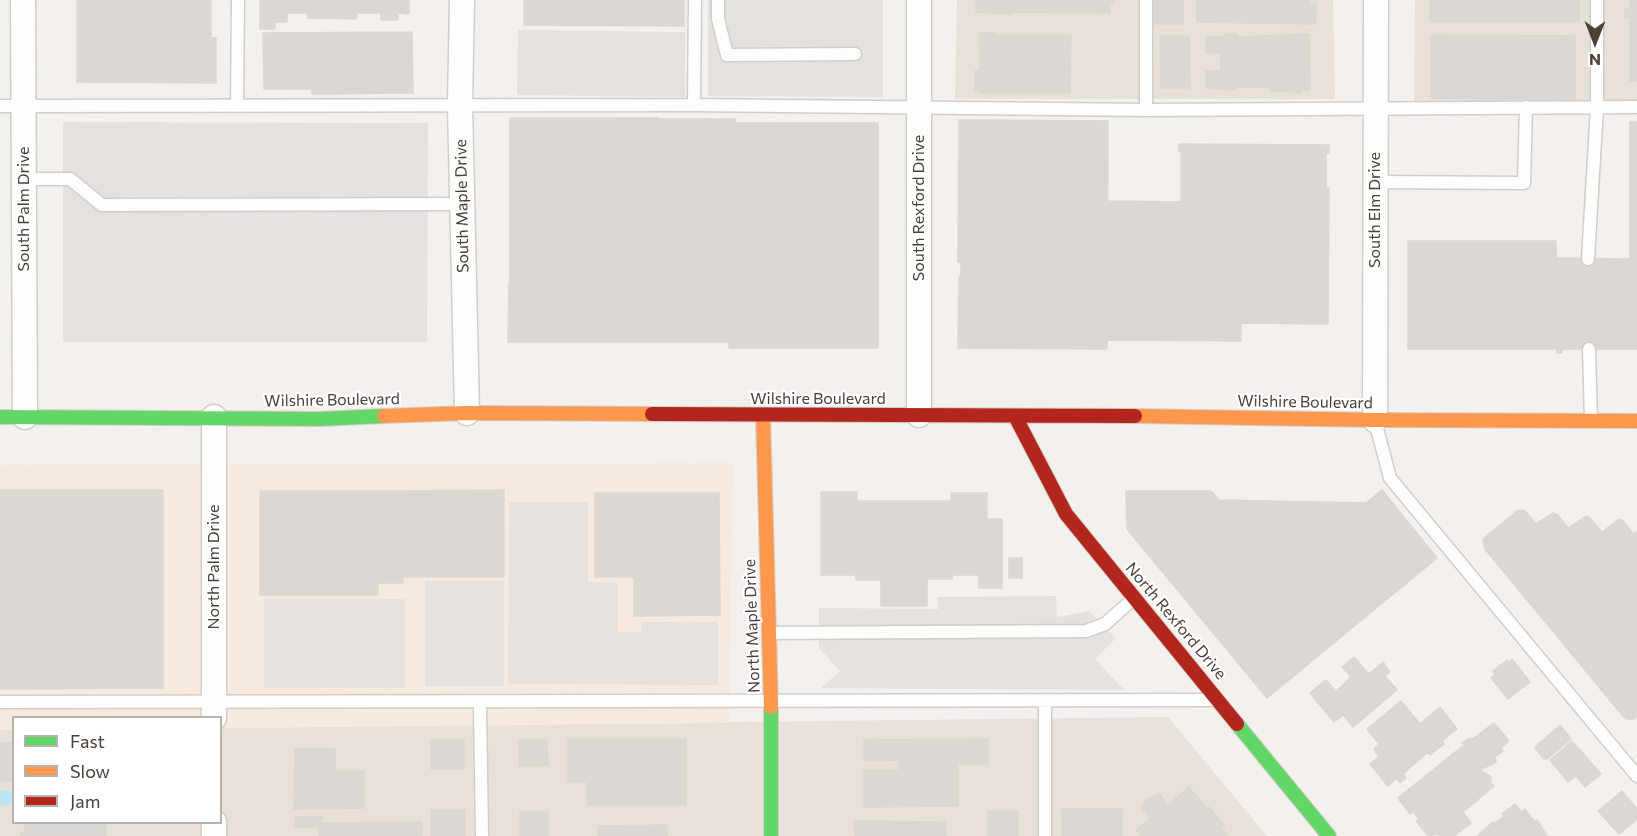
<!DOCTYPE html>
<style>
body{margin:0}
#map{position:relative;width:1637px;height:836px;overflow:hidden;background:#f3f0ed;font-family:Commissioner,sans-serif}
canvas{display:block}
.legend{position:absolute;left:12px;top:716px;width:210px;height:108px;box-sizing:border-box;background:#fff;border:2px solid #b7b3af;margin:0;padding:8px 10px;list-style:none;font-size:18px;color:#4a4037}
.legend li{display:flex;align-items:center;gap:12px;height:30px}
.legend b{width:30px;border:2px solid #b7b3af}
.north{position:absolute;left:1565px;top:12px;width:60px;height:60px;-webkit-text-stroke:4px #fff;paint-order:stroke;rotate:180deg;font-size:16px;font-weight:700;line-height:24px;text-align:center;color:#4a4037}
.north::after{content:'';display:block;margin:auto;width:21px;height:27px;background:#4a4037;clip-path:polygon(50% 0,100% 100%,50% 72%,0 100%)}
</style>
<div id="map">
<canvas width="1637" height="836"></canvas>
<ul class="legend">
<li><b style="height:8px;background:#63d668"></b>Fast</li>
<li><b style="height:8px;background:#ff974d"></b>Slow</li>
<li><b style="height:8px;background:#b3261e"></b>Jam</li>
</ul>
<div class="north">N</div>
</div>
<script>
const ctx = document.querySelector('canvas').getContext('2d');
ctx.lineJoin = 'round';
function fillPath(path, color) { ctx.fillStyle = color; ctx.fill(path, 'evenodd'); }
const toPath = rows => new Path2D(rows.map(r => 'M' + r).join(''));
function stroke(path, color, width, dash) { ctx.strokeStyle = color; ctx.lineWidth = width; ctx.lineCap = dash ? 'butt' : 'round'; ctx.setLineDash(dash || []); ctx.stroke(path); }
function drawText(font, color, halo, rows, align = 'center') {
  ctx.font = font + ' Commissioner,sans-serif'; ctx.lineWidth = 4.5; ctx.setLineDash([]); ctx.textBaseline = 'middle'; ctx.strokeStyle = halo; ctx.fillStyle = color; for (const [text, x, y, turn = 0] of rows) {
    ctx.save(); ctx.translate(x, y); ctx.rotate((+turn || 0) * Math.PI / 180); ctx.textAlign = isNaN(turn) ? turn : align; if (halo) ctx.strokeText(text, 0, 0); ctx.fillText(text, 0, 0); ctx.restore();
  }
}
const residential = toPath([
 [957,0,1333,0,1335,99,955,99],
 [1415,0,1637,0,1637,103,1414,102],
 [1168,717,1267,836,0,836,0,730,13,730,14,822,220,822,221,728]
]);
const commercial = toPath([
 [733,463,729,723,221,728,220,718,14,718,13,730,0,730,0,465]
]);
const parking = toPath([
 [708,0,883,0,883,97,708,96],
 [518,30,685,32,685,97,517,95],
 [63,122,428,123,427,342,63,342],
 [509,502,588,502,588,582,618,583,618,632,641,632,642,622,718,622,718,685,508,684],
 [425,581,504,581,504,686,425,686],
 [1056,596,1057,617,1089,611,1116,638,1095,659,1124,690,821,688,840,671,819,648,819,608,938,609,938,597],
 [264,599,405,599,405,688,264,688]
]);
const water = toPath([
 [0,791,13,791,13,805,0,805]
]);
const building = toPath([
 [77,0,211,0,211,38,216,38,216,83,77,82,77,0],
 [260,0,409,0,409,14,398,13,398,20,381,20,381,13,357,13,356,19,308,18,308,13,287,13,287,22,275,22,275,29,260,29,260,0],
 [524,0,684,0,684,26,524,25,524,0],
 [976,0,1114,0,1114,3,1110,3,1110,13,1012,12,1012,14,976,12,976,0],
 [1154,0,1183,0,1183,24,1154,24,1154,0],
 [1197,0,1310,0,1310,4,1316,4,1316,24,1197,22,1197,0],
 [1430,0,1579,0,1579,22,1430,22,1430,0],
 [1630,0,1637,0,1637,81,1630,81,1630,17,1625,17,1625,9,1630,9,1630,0],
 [412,32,413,93,312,94,312,89,264,89,263,33,412,32],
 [979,33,995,33,995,35,1071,35,1070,93,979,93,979,91,975,91,975,71,980,71,979,33],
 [1224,34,1237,34,1237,37,1309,34,1310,90,1301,90,1301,93,1295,93,1295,91,1271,91,1271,87,1236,87,1236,90,1206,88,1206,71,1221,71,1221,53,1206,53,1206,37,1224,37,1224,34],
 [1431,35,1575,36,1575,99,1431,98,1431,35],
 [1160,36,1189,36,1190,88,1161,88,1160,36],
 [510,118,658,118,658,342,508,342,509,282,510,282,510,118],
 [658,119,735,119,729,342,658,342,658,119],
 [959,120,1108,121,1107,349,958,348,959,276,961,276,961,262,958,262,959,120],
 [1630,122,1637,122,1637,349,1562,349,1562,353,1557,353,1556,258,1630,259,1630,122],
 [735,123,878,123,878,348,729,348,735,123],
 [1179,144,1329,145,1329,153,1326,153,1326,188,1329,188,1328,324,1241,323,1241,341,1107,340,1107,201,1181,202,1181,151,1179,151,1179,144],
 [1408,241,1556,241,1557,349,1408,349,1408,241],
 [0,490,163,490,163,688,0,689,0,490],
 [504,490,504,577,403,577,403,491,504,490],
 [1382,490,1437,558,1267,698,1127,529,1126,491,1211,491,1219,500,1366,503,1382,490],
 [260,491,403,491,403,583,378,583,378,595,260,595,260,491],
 [821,492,857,492,857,501,951,501,951,493,987,493,987,519,1002,519,1002,588,979,588,979,575,952,575,952,579,927,579,927,606,881,606,881,580,856,580,856,575,821,575,821,492],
 [595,493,719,493,720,615,634,616,634,577,595,577,595,493],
 [1521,510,1525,511,1536,524,1553,513,1557,514,1568,528,1586,516,1590,518,1602,532,1619,519,1623,521,1633,534,1637,531,1637,716,1634,719,1626,719,1622,715,1485,549,1483,540,1485,537,1517,511,1521,510],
 [1009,558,1022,558,1022,578,1009,578,1009,558],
 [1354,657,1369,674,1383,662,1390,672,1385,676,1397,690,1353,727,1343,715,1334,722,1310,693,1326,680,1336,691,1351,677,1342,667,1354,657],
 [1512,659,1530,682,1508,699,1491,678,1495,674,1493,671,1507,660,1508,662,1512,659],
 [1401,701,1420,724,1440,707,1457,729,1442,741,1444,744,1430,755,1428,752,1403,774,1406,778,1400,783,1397,778,1388,786,1370,764,1379,757,1374,749,1379,744,1367,729,1401,701],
 [1494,723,1509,741,1501,748,1503,751,1495,757,1496,762,1480,770,1491,777,1491,783,1494,786,1463,812,1471,823,1454,836,1439,836,1437,834,1428,836,1416,821,1419,819,1413,811,1410,814,1398,798,1464,745,1462,743,1470,738,1471,740,1494,723],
 [1560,725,1571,739,1547,759,1544,759,1535,748,1537,747,1536,746,1560,725],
 [568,739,686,739,686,805,587,805,587,782,568,782,568,739],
 [988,739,988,764,958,764,958,806,864,807,864,770,899,770,899,760,864,761,864,740,988,739],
 [431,740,464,740,464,769,431,769,431,740],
 [519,740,547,740,548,766,519,766,519,740],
 [1572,741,1601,774,1585,787,1576,776,1568,782,1550,760,1572,741],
 [0,743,14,743,14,781,0,781,0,743],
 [295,749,335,749,335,771,364,771,364,808,294,809,295,749],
 [1189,787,1207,809,1209,807,1224,825,1221,827,1228,836,1141,836,1136,830,1151,818,1142,809,1147,799,1160,794,1168,805,1189,787],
 [1622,791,1637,809,1637,819,1619,834,1598,811,1622,791],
 [1515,804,1521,812,1525,809,1535,822,1537,820,1547,836,1477,836,1493,822,1494,824,1504,816,1502,814,1515,804],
 [1062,809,1122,809,1122,836,1062,836,1062,809],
 [431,810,465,810,465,836,431,836,431,810],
 [988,811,1018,811,1018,836,988,836,988,811],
 [520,812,548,812,548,836,520,836,520,812],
 [295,817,322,817,322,823,422,822,422,834,420,836,319,836,318,827,295,827,295,817],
 [854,821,945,822,946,836,855,836,854,821],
 [106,822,106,836,21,836,21,832,25,832,25,823,106,822],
 [667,825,667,836,598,836,598,826,667,825]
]);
const lane = toPath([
 [718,0,718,19,727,55,855,54],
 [237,105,238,0],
 [694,105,695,0],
 [0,106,694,105,1146,110,1637,107],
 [1146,110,1146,0],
 [24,179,70,179,102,205,462,204],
 [1376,182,1524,183,1526,107],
 [1588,259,1597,107,1597,0],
 [1589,349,1591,420],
 [1375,421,1390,478,1637,776],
 [770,633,1086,631,1105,624,1134,598],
 [1045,701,1045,836],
 [0,702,1211,700],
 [480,702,482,836]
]);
const street = toPath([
 [23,0,25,417],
 [462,0,460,105,467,413],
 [919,415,919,0],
 [214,417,214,718],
 [1375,420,1376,0],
 [214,822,214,836]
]);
const fast = toPath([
 [0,417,320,419,384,416],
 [771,707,771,836],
 [1237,724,1329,836]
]);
const slow = toPath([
 [763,415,771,707],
 [384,416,467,413,652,414],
 [1135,416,1375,420,1637,421]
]);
const jam = toPath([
 [652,414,1135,416],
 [1015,416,1066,514,1237,724]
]);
const streetNames = [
 ["South Maple Drive",462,206,-91],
 ["South Rexford Drive",919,208,-90],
 ["South Palm Drive",24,209,-90],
 ["South Elm Drive",1375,210,-90],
 ["Wilshire Boulevard",818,399],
 ["Wilshire Boulevard",332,400,-1],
 ["Wilshire Boulevard",1305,402,1],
 ["North Palm Drive",214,567,-90],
 ["North Rexford Drive",1176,621,50],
 ["North Maple Drive",752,626,-92]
];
fillPath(residential, '#e7e1da');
fillPath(commercial, '#f6e9e0');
fillPath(parking, '#e5e1de');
fillPath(water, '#bce4f2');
fillPath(building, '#dbd7d3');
stroke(building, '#dbd7d2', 1.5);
stroke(lane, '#d1ceca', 15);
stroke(street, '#d1ceca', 27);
stroke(fast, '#d4cdc5', 16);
stroke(slow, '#d4cdc5', 16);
stroke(jam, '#d4cdc5', 16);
stroke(lane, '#fdfdfc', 12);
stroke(street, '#fdfdfc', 24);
stroke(fast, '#63d668', 14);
stroke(slow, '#ff974d', 14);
stroke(jam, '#b3261e', 14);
drawText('16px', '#4a4037', '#fff', streetNames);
</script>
